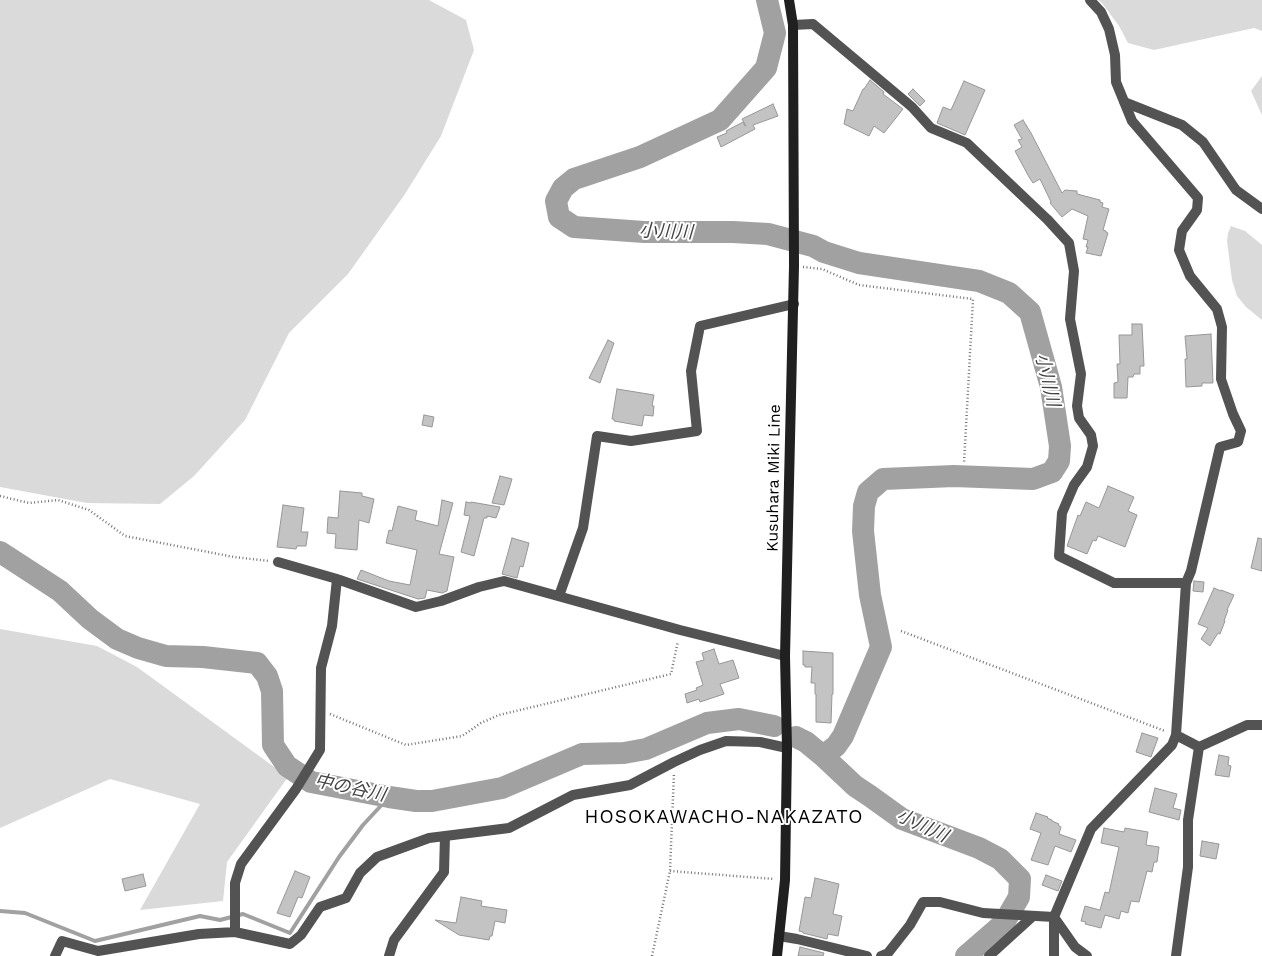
<!DOCTYPE html>
<meta charset="utf-8">
<style>
body{margin:0}
canvas{display:block;background:#fff}
</style>
<canvas width="1262" height="956"></canvas>
<script>
const ctx = document.querySelector('canvas').getContext('2d');
ctx.lineJoin = 'round';
function fillPath(path, color) { ctx.fillStyle = color; ctx.fill(path, 'evenodd'); }
const toPath = rows => new Path2D(rows.map(r => 'M' + r).join(''));
function stroke(path, color, width, dash) { ctx.strokeStyle = color; ctx.lineWidth = width; ctx.lineCap = dash ? 'butt' : 'round'; ctx.setLineDash(dash || []); ctx.stroke(path); }
function drawText(font, color, halo, rows, align = 'center') {
  ctx.font = font + ' "Work Sans","Noto Sans JP",sans-serif'; ctx.lineWidth = 4; ctx.setLineDash([]); ctx.textBaseline = 'middle'; ctx.strokeStyle = halo; ctx.fillStyle = color; for (const [text, x, y, turn = 0] of rows) {
    ctx.save(); ctx.translate(x, y); ctx.rotate((+turn || 0) * Math.PI / 180); ctx.textAlign = isNaN(turn) ? turn : align; if (halo) ctx.strokeText(text, 0, 0); ctx.fillText(text, 0, 0); ctx.restore();
  }
}
const green = toPath([
 [0,0,429,0,466,20,474,50,441,136,405,194,348,274,289,333,245,420,194,476,160,504,87,503,0,487],
 [1098,0,1262,0,1262,31,1254,28,1154,50,1128,43,1119,26,1102,3],
 [1262,76,1262,115,1251,91],
 [1231,226,1245,231,1262,245,1262,320,1246,307,1237,296,1232,280,1227,241,1228,233],
 [0,629,97,646,137,667,288,777,227,862,223,901,140,910,200,804,110,779,0,828]
]);
const stream = toPath([
 [0,911,25,913,95,941,200,916,220,920,243,914,290,933,339,857,363,825,389,797]
]);
const river = toPath([
 [767,0,775,33,766,68,720,120,640,157,574,179,563,188,556,201,559,217,574,227,644,232,733,232,768,234,813,246,824,252,859,263,979,281,1009,293,1030,312,1051,387,1060,446,1059,461,1052,472,1033,479,954,476,883,479,868,492,864,506,863,531,870,595,881,647,843,736,836,746,823,756,855,786,870,796,902,819,979,848,1000,859,1020,879,1019,897,1004,923,966,956],
 [0,552,60,591,90,619,117,639,138,648,166,656,203,657,257,663,267,676,272,691,273,745,287,766,311,782,389,797,416,801,432,801,502,788,582,754,624,753,646,749,707,723,739,719,774,726],
 [796,737,806,742,823,756]
]);
const building = toPath([
 [870,80,884,92,883,94,903,109,884,133,874,126,869,136,844,124,847,109,853,111,863,89,864,89,870,80],
 [964,81,985,90,965,135,937,123,943,107,951,110,964,81],
 [913,89,925,101,920,106,908,94,913,89],
 [773,104,778,116,753,125,755,129,721,147,717,137,727,133,726,131,743,122,745,126,746,126,742,119,773,104],
 [1023,120,1031,133,1062,193,1065,190,1077,191,1077,194,1100,200,1100,202,1103,203,1102,207,1109,209,1103,230,1106,231,1106,232,1108,233,1101,256,1086,253,1088,247,1086,247,1088,240,1083,239,1088,216,1072,209,1062,217,1050,203,1051,202,1040,179,1033,183,1029,177,1015,151,1022,147,1018,140,1022,139,1014,125,1023,120],
 [1132,324,1142,324,1144,366,1140,366,1140,374,1134,374,1133,377,1128,377,1127,398,1114,398,1114,383,1118,382,1117,364,1120,364,1119,335,1132,335,1132,324],
 [1211,334,1213,383,1202,383,1202,386,1186,387,1185,359,1187,359,1185,336,1211,334],
 [608,340,614,343,600,383,589,378,608,340],
 [617,389,654,395,652,406,654,406,653,416,644,415,642,426,614,421,614,419,612,419,617,389],
 [424,415,434,417,432,427,422,425,424,415],
 [500,476,512,479,504,505,492,503,500,476],
 [1108,486,1134,497,1128,511,1137,515,1125,547,1098,536,1096,541,1093,540,1087,554,1067,546,1078,515,1080,516,1086,502,1099,508,1108,486],
 [340,491,362,493,362,496,374,499,369,523,359,520,357,550,335,548,336,534,327,533,328,517,338,518,340,491],
 [442,500,453,503,439,554,454,557,447,591,442,593,427,590,425,598,418,599,357,579,361,570,389,581,410,585,417,550,386,543,389,530,392,531,398,506,417,511,415,520,438,526,442,500],
 [466,502,471,503,471,502,500,507,496,518,487,516,487,518,484,518,474,556,461,552,470,516,464,515,466,502],
 [283,505,304,508,301,532,308,532,306,546,297,546,296,549,277,547,283,505],
 [512,538,529,543,523,567,520,566,517,578,502,574,512,538],
 [1258,538,1262,539,1262,571,1251,568,1258,538],
 [1194,581,1204,582,1203,592,1193,591,1194,581],
 [1214,588,1221,591,1221,590,1234,595,1227,610,1228,610,1224,621,1225,621,1220,634,1218,633,1210,646,1201,639,1208,628,1198,624,1214,588],
 [714,649,719,664,733,660,739,678,720,684,724,694,700,702,699,699,687,703,685,694,697,690,696,688,703,685,696,662,704,660,702,653,714,649],
 [803,651,833,653,833,694,832,694,831,723,816,722,816,694,815,694,815,683,811,683,812,667,805,667,805,665,803,665,803,651],
 [1142,733,1158,738,1151,757,1136,752,1142,733],
 [1219,755,1229,757,1228,765,1231,766,1229,777,1215,775,1219,755],
 [1155,788,1177,794,1173,808,1181,810,1179,820,1149,812,1155,788],
 [1036,813,1048,817,1047,818,1052,820,1052,821,1059,824,1058,825,1061,827,1059,834,1076,840,1071,852,1055,846,1048,865,1031,860,1041,833,1030,829,1036,813],
 [1104,828,1124,832,1125,828,1148,832,1146,845,1159,847,1157,862,1154,862,1152,872,1147,871,1139,902,1131,901,1128,913,1121,911,1119,919,1105,915,1101,928,1085,924,1086,922,1081,921,1085,906,1100,910,1105,892,1109,893,1119,847,1101,843,1104,828],
 [1202,841,1219,844,1216,859,1200,856,1202,841],
 [295,871,310,877,302,898,298,897,290,917,277,913,295,871],
 [143,874,146,886,125,891,122,879,143,874],
 [1046,875,1062,881,1058,891,1042,885,1046,875],
 [815,878,839,884,833,914,842,916,838,936,828,934,827,939,803,933,803,932,799,931,805,897,811,898,815,878],
 [461,897,482,901,481,906,507,910,505,923,495,921,492,936,490,936,489,940,459,935,435,920,456,923,461,897],
 [800,947,824,953,823,956,798,956,800,947]
]);
const path = toPath([
 [803,267,822,269,859,285,973,299,964,463],
 [0,496,29,503,58,500,89,510,125,536,234,557,269,561],
 [901,631,1165,731],
 [330,714,406,745,462,736,481,723,499,715,671,674,678,641],
 [670,871,774,879],
 [652,956,670,871,674,773]
]);
const minor = toPath([
 [793,25,813,24,912,107,931,128,967,143,1047,219,1069,243,1074,271,1070,319,1081,374,1077,406,1079,418,1091,435,1093,446,1087,467,1074,485,1062,513,1059,556,1114,583,1186,583,1191,571,1220,447,1238,442,1241,431,1233,414,1221,379,1222,327,1217,309,1190,276,1179,250,1182,231,1197,210,1198,198,1132,121,1116,82,1115,55,1109,29,1101,12,1090,0],
 [1124,102,1182,125,1203,142,1236,190,1262,209],
 [278,562,337,579,416,607,441,601,479,587,504,581,680,630,785,656],
 [559,596,583,528,597,436,631,441,697,431,691,371,700,326,794,304],
 [1199,747,1247,725,1262,725],
 [235,932,235,883,241,864,296,789,320,750,321,668,332,626,337,579],
 [779,936,797,939,867,956],
 [55,956,62,941,98,951,199,934,235,932,290,944,301,935,320,907,346,898,360,873,377,857,429,838,445,836],
 [389,956,394,940,444,872,445,836,509,828,573,795,630,785,674,762,700,750,726,741,760,742,787,748],
 [881,956,888,953,910,925,923,902,940,902,983,913,1054,917,1075,947,1087,956],
 [989,956,1033,916],
 [1054,956,1054,917,1091,829,1172,745,1176,735,1186,583],
 [1176,956,1188,867,1188,820,1199,747,1176,735]
]);
const secondary = toPath([
 [777,956,785,880,787,748,785,656,794,266,793,25,789,0]
]);
const streetNames = [
 ["Kusuhara Miki Line",774,478,-89]
];
const waterNames = [
 ["小川川",666,232,2],
 ["小川川",1047,380,77],
 ["中の谷川",350,788,12],
 ["小川川",922,826,25]
];
const quarterNames = [
 ["HOSOKAWACHO-NAKAZATO",724,817]
];
fillPath(green, '#dadada');
stroke(stream, '#a1a1a1', 4);
stroke(river, '#a1a1a1', 22);
fillPath(building, '#c3c3c3');
stroke(building, '#979797', 1);
stroke(path, '#757575', 2.5, [1, 2.5]);
stroke(minor, '#535353', 10);
stroke(secondary, '#202020', 10);
drawText('16px', '#000', '#fff', streetNames);
drawText('italic 18px', '#424242', '#fff', waterNames);
ctx.letterSpacing = '1px';
drawText('19px', '#000', '#fff', quarterNames);
ctx.letterSpacing = '0px';
</script>
